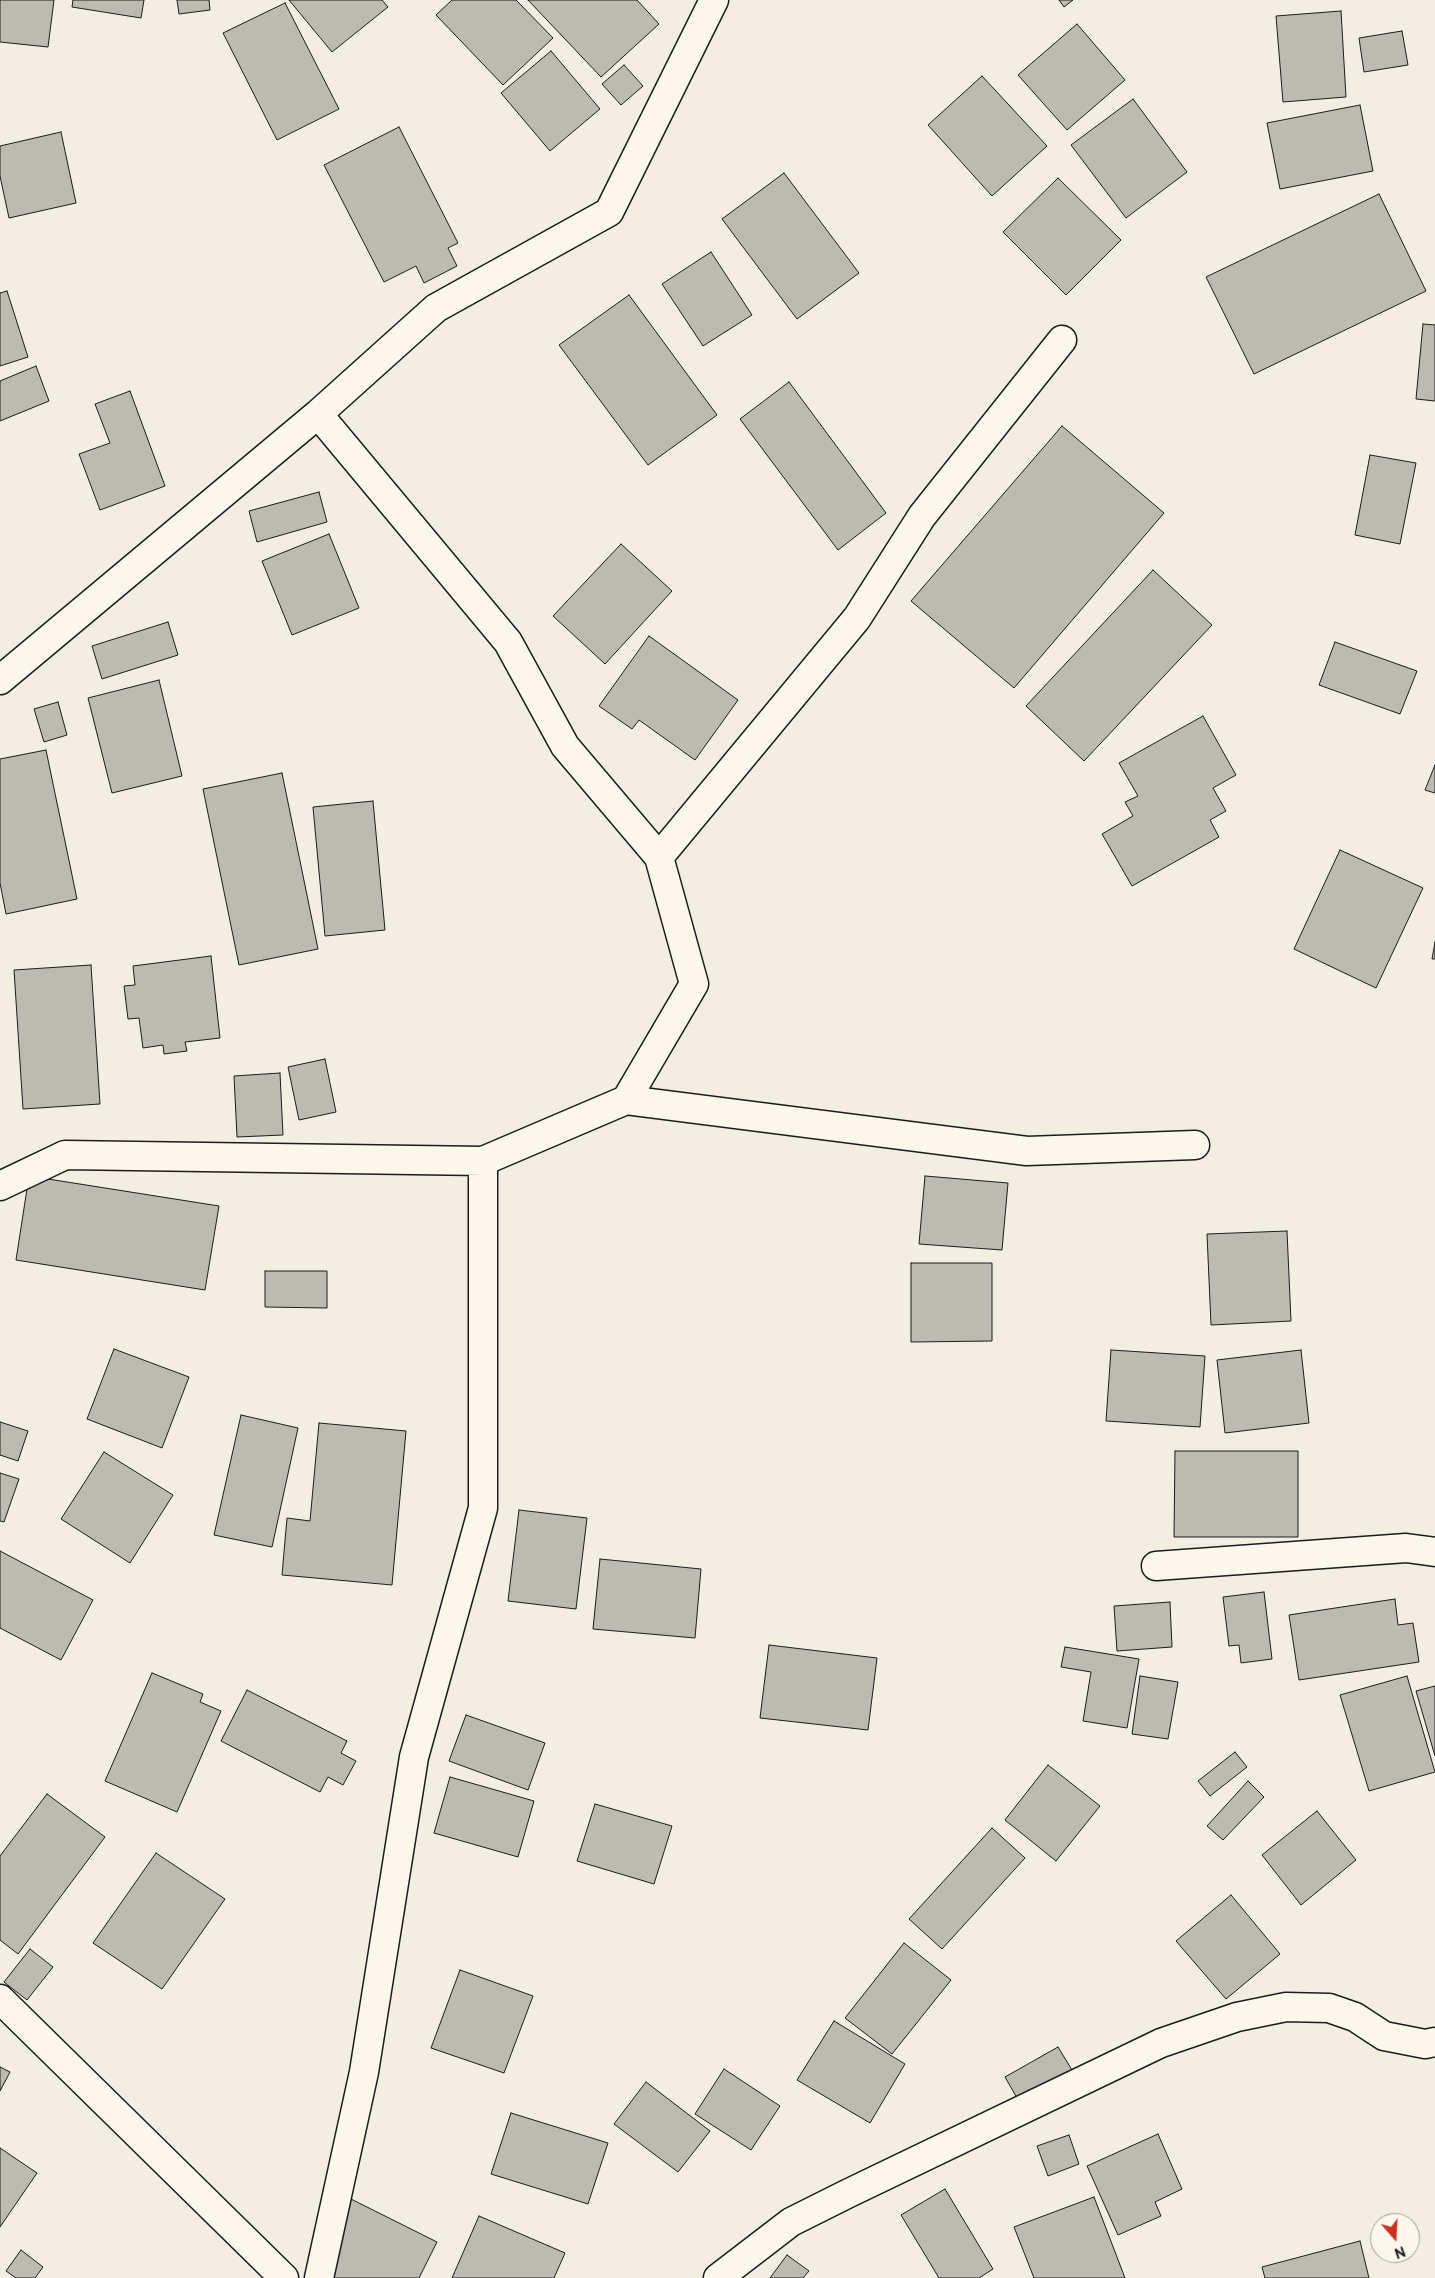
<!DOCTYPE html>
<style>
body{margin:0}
#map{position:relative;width:1435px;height:2278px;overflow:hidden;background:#f2eee4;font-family:"Balsamiq Sans",sans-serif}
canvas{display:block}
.north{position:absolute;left:1370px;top:2213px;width:50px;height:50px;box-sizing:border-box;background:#fbf7ec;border:1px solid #a29f99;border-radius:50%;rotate:161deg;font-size:14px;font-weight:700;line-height:20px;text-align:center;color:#1c1c1c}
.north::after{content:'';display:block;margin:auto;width:18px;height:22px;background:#c8321e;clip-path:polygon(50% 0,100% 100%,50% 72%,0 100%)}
</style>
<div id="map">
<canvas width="1435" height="2278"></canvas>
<div class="north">N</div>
</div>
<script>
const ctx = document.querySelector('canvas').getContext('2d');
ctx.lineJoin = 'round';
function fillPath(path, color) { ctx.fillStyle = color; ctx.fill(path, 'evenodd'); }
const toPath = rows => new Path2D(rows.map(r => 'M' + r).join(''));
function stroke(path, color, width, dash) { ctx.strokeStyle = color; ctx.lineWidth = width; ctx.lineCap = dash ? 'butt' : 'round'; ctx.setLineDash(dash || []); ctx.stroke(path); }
const building = toPath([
 [0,0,54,0,48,47,0,42,0,0],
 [73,0,144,0,141,18,72,7,73,0],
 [177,0,209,0,210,10,179,14,177,0],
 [289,0,382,0,388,7,332,52,289,0],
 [452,0,516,0,553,38,503,85,436,15,452,0],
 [528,0,637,0,659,24,601,77,528,0],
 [1059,0,1073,0,1064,7,1059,0],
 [285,3,339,109,277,140,223,33,285,3],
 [1341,11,1346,97,1283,102,1276,16,1341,11],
 [1077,24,1125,80,1067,130,1018,75,1077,24],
 [1402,31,1408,65,1364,72,1359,38,1402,31],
 [551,51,600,109,550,151,501,93,551,51],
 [624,65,643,86,621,105,602,84,624,65],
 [982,76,1047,146,992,196,928,125,982,76],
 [1133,99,1187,172,1126,218,1071,145,1133,99],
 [1360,105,1373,171,1280,189,1267,123,1360,105],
 [399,127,458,243,448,248,457,266,424,283,416,266,384,282,324,165,399,127],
 [61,132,76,203,9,218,0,176,0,146,61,132],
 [784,173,859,273,797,319,722,219,784,173],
 [1058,178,1121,240,1066,295,1003,232,1058,178],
 [1379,194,1426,291,1254,374,1206,277,1379,194],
 [711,252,752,315,703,346,662,284,711,252],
 [7,291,28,357,0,366,0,293,7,291],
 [629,295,717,415,648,465,559,345,629,295],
 [1423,324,1435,325,1435,401,1416,399,1423,324],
 [36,366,49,401,0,421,0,381,36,366],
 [789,382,886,513,838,550,740,419,789,382],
 [130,391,165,486,100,510,79,454,110,443,95,404,130,391],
 [1062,426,1164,513,1014,688,911,601,1062,426],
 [1370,455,1416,463,1400,544,1355,535,1370,455],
 [319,492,327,522,257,542,249,511,319,492],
 [329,534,359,608,292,635,262,561,329,534],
 [621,544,672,591,605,664,553,616,621,544],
 [1153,570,1212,625,1084,761,1026,706,1153,570],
 [168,622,178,655,102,679,92,646,168,622],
 [649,636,738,700,695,760,639,720,632,729,599,706,649,636],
 [1335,642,1417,671,1400,714,1319,685,1335,642],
 [159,680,182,776,112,793,88,698,159,680],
 [58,702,67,735,44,742,34,709,58,702],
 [1203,716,1236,775,1213,788,1226,811,1210,820,1219,837,1132,886,1102,834,1133,816,1125,802,1138,796,1119,763,1203,716],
 [46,750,77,899,6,914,0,883,0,759,46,750],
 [1435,765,1435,793,1425,790,1435,765],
 [282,773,318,949,239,965,203,789,282,773],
 [373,801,385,930,325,936,313,807,373,801],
 [1340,850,1423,888,1376,988,1294,949,1340,850],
 [1435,942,1435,959,1432,959,1435,942],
 [211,956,220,1038,185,1042,187,1051,164,1054,163,1045,143,1048,139,1018,128,1019,124,986,135,985,133,966,211,956],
 [91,965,100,1104,23,1109,14,970,91,965],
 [325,1059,336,1112,299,1120,288,1067,325,1059],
 [280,1073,283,1135,237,1137,234,1076,280,1073],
 [29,1176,219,1206,205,1290,16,1260,29,1176],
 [925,1176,1008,1183,1002,1250,919,1244,925,1176],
 [1287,1231,1291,1321,1211,1325,1207,1234,1287,1231],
 [911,1263,992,1263,992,1341,911,1342,911,1263],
 [265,1271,327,1271,327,1308,265,1307,265,1271],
 [114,1349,189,1377,162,1448,87,1419,114,1349],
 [1111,1350,1205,1356,1200,1427,1106,1421,1111,1350],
 [1301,1350,1309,1423,1225,1433,1217,1360,1301,1350],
 [241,1415,298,1428,272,1547,214,1535,241,1415],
 [0,1422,28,1431,18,1461,0,1455,0,1422],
 [319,1423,406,1431,392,1585,282,1575,287,1518,310,1521,319,1423],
 [1175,1451,1298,1451,1298,1537,1174,1537,1175,1451],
 [104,1452,173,1495,130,1563,61,1519,104,1452],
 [0,1473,19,1479,4,1522,0,1521,0,1473],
 [519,1510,587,1518,576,1609,508,1601,519,1510],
 [0,1551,93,1600,61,1660,0,1628,0,1551],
 [600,1559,701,1569,695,1638,593,1629,600,1559],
 [1264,1592,1272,1659,1241,1663,1239,1645,1229,1646,1223,1597,1264,1592],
 [1395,1599,1398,1625,1413,1623,1419,1662,1299,1680,1289,1615,1395,1599],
 [1170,1602,1172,1647,1117,1651,1114,1606,1170,1602],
 [769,1645,877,1658,868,1730,760,1718,769,1645],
 [1065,1647,1139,1659,1127,1728,1083,1721,1091,1672,1061,1667,1065,1647],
 [152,1673,203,1694,200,1702,221,1711,177,1812,105,1781,152,1673],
 [1140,1676,1178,1682,1168,1739,1132,1734,1140,1676],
 [1407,1676,1435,1772,1369,1791,1340,1695,1407,1676],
 [1435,1686,1435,1756,1416,1691,1435,1686],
 [247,1690,347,1741,341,1753,356,1761,343,1785,328,1777,320,1792,221,1741,247,1690],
 [466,1715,545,1743,528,1790,449,1761,466,1715],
 [1235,1752,1247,1767,1210,1796,1198,1781,1235,1752],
 [1048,1765,1100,1806,1056,1861,1005,1820,1048,1765],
 [450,1777,534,1801,518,1857,434,1833,450,1777],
 [1248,1781,1264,1797,1223,1840,1207,1826,1248,1781],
 [47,1794,105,1837,18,1954,0,1940,0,1856,47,1794],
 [595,1804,672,1826,654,1884,577,1861,595,1804],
 [1317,1811,1356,1860,1301,1905,1262,1855,1317,1811],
 [992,1828,1025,1858,942,1949,909,1919,992,1828],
 [156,1853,225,1899,162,1989,93,1943,156,1853],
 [1231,1895,1280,1954,1226,1999,1176,1941,1231,1895],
 [904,1943,951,1980,892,2054,845,2018,904,1943],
 [30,1949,53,1967,27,2000,4,1982,30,1949],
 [460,1970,533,1996,504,2073,431,2048,460,1970],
 [834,2021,905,2064,870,2123,797,2080,834,2021],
 [1058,2047,1075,2075,1021,2105,1005,2077,1058,2047],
 [0,2067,10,2072,0,2091,0,2067],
 [724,2069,780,2106,751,2150,695,2114,724,2069],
 [646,2082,710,2131,678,2172,614,2124,646,2082],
 [511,2113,608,2143,588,2204,491,2174,511,2113],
 [1158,2134,1182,2189,1155,2202,1161,2216,1118,2235,1087,2166,1158,2134],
 [1069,2135,1079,2164,1048,2176,1037,2146,1069,2135],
 [0,2148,37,2173,0,2227,0,2148],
 [945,2189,993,2269,979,2278,939,2278,901,2215,945,2189],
 [347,2197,437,2242,419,2278,319,2278,347,2197],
 [1094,2197,1125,2278,1034,2278,1014,2227,1094,2197],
 [479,2216,565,2253,554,2278,452,2278,479,2216],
 [1360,2241,1369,2278,1265,2278,1262,2267,1360,2241],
 [21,2250,43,2267,35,2278,16,2278,6,2271,21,2250],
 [787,2255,809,2271,803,2278,770,2278,787,2255]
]);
const minor = toPath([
 [318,414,508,642,565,746,659,857,694,984,626,1100],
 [0,680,318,414,436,308,609,212,714,0],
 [659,857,857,618,922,516,1062,340],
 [0,1186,65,1155,483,1161,626,1100,1027,1151,1195,1145],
 [1156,1566,1406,1548,1435,1552],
 [0,1999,284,2278],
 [319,2278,364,2072,414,1757,483,1508,483,1161],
 [718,2278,791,2222,849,2193,1161,2043,1237,2017,1286,2007,1329,2008,1355,2017,1384,2036,1425,2044,1435,2042]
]);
fillPath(building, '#bdbab1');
stroke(building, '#1c1c1c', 1);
stroke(minor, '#1c1c1c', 31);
stroke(minor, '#fbf7ec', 28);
</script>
